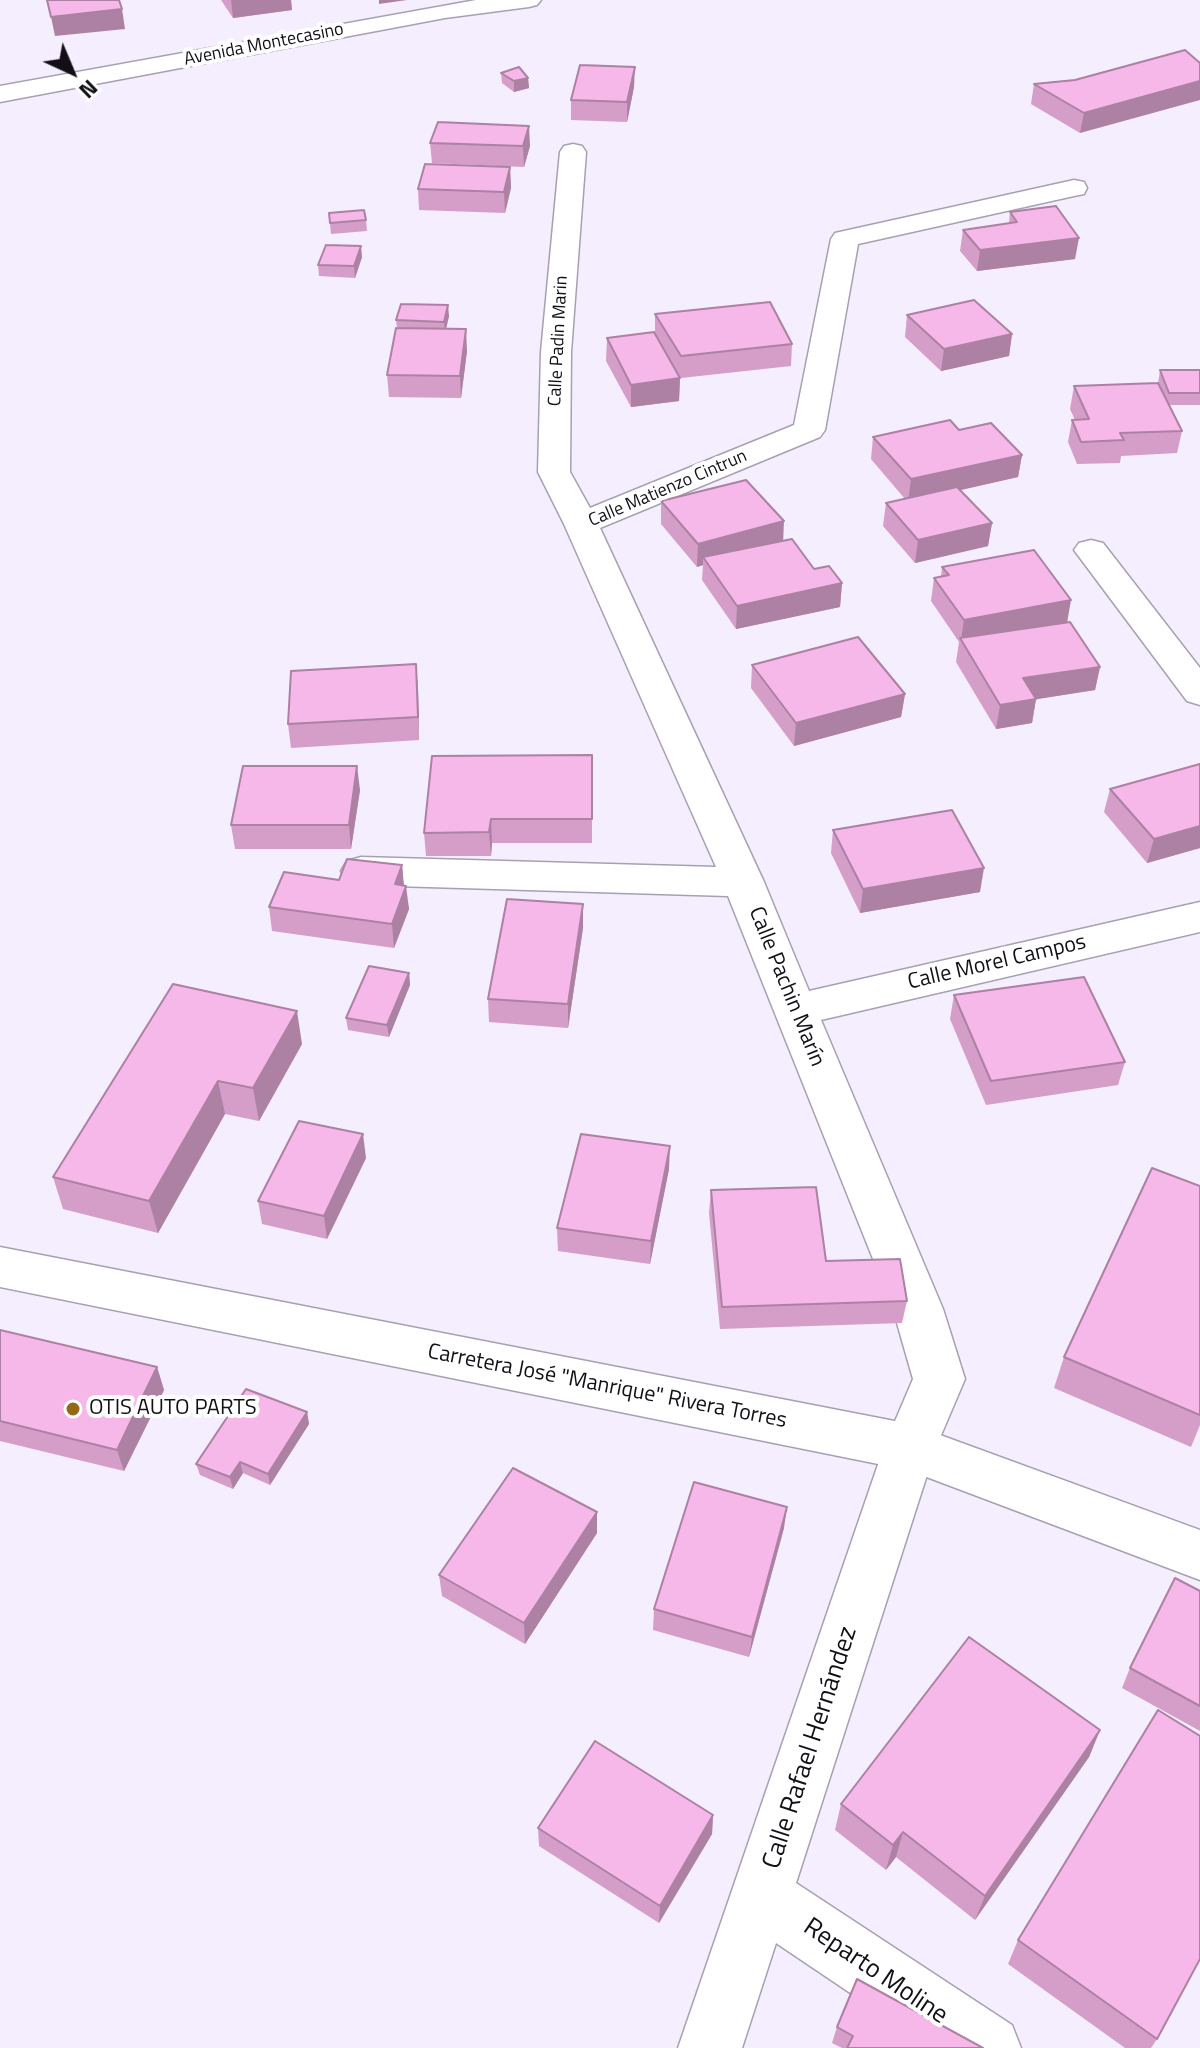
<!DOCTYPE html>
<meta charset="utf-8">
<style>
body{margin:0}
#map{position:relative;width:1200px;height:2048px;overflow:hidden;background:#f4eefe;font-family:"Titillium Web",sans-serif}
canvas{display:block}
.north{position:absolute;left:32px;top:32px;width:80px;height:80px;-webkit-text-stroke:6px #fff;paint-order:stroke;rotate:136deg;font-size:22px;font-weight:700;line-height:32px;text-align:center;color:#121016}
.north::after{content:'';display:block;margin:auto;width:28px;height:36px;background:#121016;clip-path:polygon(50% 0,100% 100%,50% 72%,0 100%)}
</style>
<div id="map">
<canvas width="1200" height="2048"></canvas>
<div class="north">N</div>
</div>
<script>
const ctx = document.querySelector('canvas').getContext('2d');
ctx.lineJoin = 'round';
const toPath = rows => new Path2D(rows.map(r => 'M' + r).join(''));
function stroke(path, color, width, dash) { ctx.strokeStyle = color; ctx.lineWidth = width; ctx.lineCap = dash ? 'butt' : 'round'; ctx.setLineDash(dash || []); ctx.stroke(path); }
function fillPath(path, color) { ctx.fillStyle = color; ctx.fill(path, 'evenodd'); }
function drawText(font, color, halo, rows, align = 'center') {
  ctx.font = font + ' "Titillium Web",sans-serif'; ctx.lineWidth = 8; ctx.setLineDash([]); ctx.textBaseline = 'middle'; ctx.strokeStyle = halo; ctx.fillStyle = color; for (const [text, x, y, turn = 0] of rows) {
    ctx.save(); ctx.translate(x, y); ctx.rotate((+turn || 0) * Math.PI / 180); ctx.textAlign = isNaN(turn) ? turn : align; if (halo) ctx.strokeText(text, 0, 0); ctx.fillText(text, 0, 0); ctx.restore();
  }
}
const street = toPath([
 [573,144,582,146,586,152,571,352,570,472,590,508,794,425,831,239,835,233,1074,180,1084,182,1087,188,1084,194,1074,196,858,244,825,430,820,437,600,528,764,882,809,991,1200,902,1200,932,821,1020,943,1309,965,1379,936,1447,796,1883,1012,2025,1021,2048,932,2048,776,1943,742,2048,678,2048,884,1447,913,1379,893,1309,728,896,361,885,347,881,341,871,347,861,361,857,716,867,564,524,538,472,541,352,560,152,564,146,573,144],
 [1091,540,1103,543,1200,668,1200,705,1187,701,1074,550,1079,543,1091,540]
]);
const secondary = toPath([
 [476,0,541,0,537,5,529,7,445,18,0,102,0,86,476,0],
 [0,1247,910,1424,1200,1530,1200,1580,908,1470,0,1287,0,1247]
]);
const wall = toPath([
 [221,0,291,0,292,10,233,18],
 [1185,50,1080,133,1031,104,1034,84,1075,80],
 [501,73,528,78,529,88,514,92,502,83],
 [634,87,627,122,571,120,571,100],
 [430,143,530,146,524,167,432,163],
 [510,167,511,188,505,213,419,210,418,189],
 [1010,212,1075,259,977,271,960,251,963,230,1009,223],
 [329,213,366,220,367,231,331,234],
 [362,257,355,278,319,276,318,265],
 [655,314,792,344,791,366,681,378,669,359,680,378,679,401,631,407,606,361,607,338,655,334],
 [907,315,1012,334,1009,356,941,371,905,337],
 [449,316,446,329,467,351,461,398,389,397,387,375,397,328,396,320],
 [1160,370,1200,370,1200,405,1169,405,1182,431,1177,453,1121,456,1120,463,1077,464,1068,442,1072,420,1075,420,1070,409,1074,386,1158,384],
 [959,430,1022,455,1018,477,960,490,992,523,988,546,915,563,883,526,886,503,905,499,871,459,873,437],
 [661,501,783,541,814,569,842,583,840,607,736,629,702,580,703,565,697,567,661,524],
 [942,567,1067,623,1100,667,1095,690,1036,699,1032,723,996,729,956,662,959,642,931,601,934,578,941,577],
 [752,665,905,694,901,717,794,746,751,688],
 [418,688,419,740,291,748,288,724],
 [592,755,592,843,492,843,491,856,426,856,424,833],
 [1200,764,1200,848,1147,863,1104,812,1110,789],
 [360,790,351,849,235,849,231,825],
 [833,830,980,892,860,913,831,853],
 [402,865,404,885,409,909,394,948,272,931,269,907,339,880],
 [583,928,568,1028,489,1022,488,999],
 [409,973,410,985,389,1037,348,1030,346,1018],
 [173,984,302,1044,259,1121,225,1114,158,1233,63,1209,53,1177],
 [954,995,1125,1062,1118,1085,986,1105,950,1019],
 [366,1158,327,1239,262,1224,258,1201],
 [669,1169,650,1264,558,1251,557,1228],
 [1200,1186,1200,1425,1191,1447,1054,1388,1064,1357],
 [711,1190,826,1261,907,1301,902,1323,720,1329,709,1213],
 [0,1330,157,1367,164,1390,124,1471,0,1441],
 [307,1412,309,1424,270,1485,243,1473,233,1489,200,1475,196,1464],
 [597,1512,597,1533,525,1644,442,1596,439,1575],
 [784,1528,749,1657,653,1630,654,1609],
 [1200,1591,1200,1731,1122,1688,1130,1668],
 [1100,1730,1089,1757,975,1920,896,1857,886,1870,835,1830,841,1804],
 [713,1815,712,1834,659,1923,539,1846,538,1828],
 [1018,1940,1157,2039,1151,2048,1125,2048,1008,1964],
 [837,2027,983,2048,842,2048,832,2043]
]);
const shadedWall = toPath([
 [231,0,291,0,292,10,233,18],
 [379,0,407,0,379,4],
 [122,9,125,29,55,36,51,17],
 [635,67,634,87,627,122,627,102],
 [528,78,529,88,514,92,514,81],
 [1200,81,1200,100,1080,133,1084,113],
 [529,126,530,146,524,167,523,146],
 [510,167,511,188,505,213,504,192],
 [1079,238,1075,259,977,271,980,250],
 [361,246,362,257,355,278,354,266],
 [448,305,449,316,445,333,444,322],
 [466,329,467,351,461,398,460,376],
 [1012,334,1009,356,941,371,944,349],
 [680,378,679,401,631,407,631,385],
 [1022,455,1018,477,908,502,911,479],
 [784,521,783,544,703,557,703,565,697,567,698,544],
 [992,523,988,546,915,563,918,540],
 [842,583,840,607,736,629,737,606],
 [1071,600,1067,623,961,640,964,620],
 [416,664,418,688,419,740,418,717],
 [1100,667,1095,690,1019,702,1023,678],
 [905,694,901,717,794,746,796,723],
 [1036,699,1032,723,996,729,1000,705],
 [357,766,360,790,351,849,349,825],
 [491,819,492,843,491,856,489,832],
 [1200,826,1200,848,1147,863,1154,839],
 [402,865,404,889,395,884],
 [984,868,980,892,860,913,863,889],
 [406,886,409,909,394,948,392,924],
 [583,904,583,928,568,1028,568,1004],
 [409,973,410,985,389,1037,387,1025],
 [297,1011,302,1044,259,1121,253,1088],
 [218,1081,225,1114,158,1233,149,1201],
 [363,1134,366,1158,327,1239,324,1216],
 [670,1146,669,1169,650,1264,651,1241],
 [157,1367,164,1390,124,1471,117,1450],
 [307,1412,309,1424,270,1485,268,1474],
 [240,1462,243,1473,233,1489,230,1477],
 [787,1507,784,1528,749,1657,752,1637],
 [597,1512,597,1533,525,1644,524,1623],
 [1100,1730,1089,1757,975,1920,985,1896],
 [713,1815,712,1834,659,1923,660,1906],
 [903,1832,896,1857,886,1870,893,1845]
]);
const building = toPath([
 [47,0,119,0,122,9,51,17,47,0],
 [1185,50,1200,63,1200,81,1084,113,1034,84,1075,80,1185,50],
 [580,65,635,67,627,102,571,100,580,65],
 [519,67,528,78,514,81,501,73,519,67],
 [438,122,529,126,523,146,430,143,438,122],
 [425,164,510,167,504,192,418,189,425,164],
 [1056,206,1079,238,980,250,963,230,1017,222,1010,212,1056,206],
 [364,210,366,220,330,223,329,213,364,210],
 [326,245,361,246,354,266,318,265,326,245],
 [974,300,1012,334,944,349,907,315,974,300],
 [770,302,792,344,681,356,655,314,770,302],
 [401,304,448,305,444,322,396,320,401,304],
 [396,328,466,329,460,376,387,375,396,328],
 [654,332,680,378,631,385,607,338,654,332],
 [1160,370,1200,370,1200,393,1169,393,1160,370],
 [1158,383,1182,431,1120,433,1124,440,1081,442,1072,420,1089,419,1074,386,1158,383],
 [950,420,959,430,991,423,1022,455,911,479,873,437,950,420],
 [746,480,784,521,698,544,661,501,746,480],
 [957,487,992,523,918,540,886,503,957,487],
 [792,539,814,569,829,566,842,583,737,606,703,557,792,539],
 [1034,550,1071,600,964,620,934,578,949,575,942,567,1034,550],
 [1070,622,1100,667,1023,678,1036,699,1000,705,960,638,1070,622],
 [858,637,905,694,796,723,752,665,858,637],
 [416,664,418,717,288,724,291,671,416,664],
 [592,755,592,819,491,819,489,832,424,833,432,756,592,755],
 [1200,764,1200,826,1154,839,1110,789,1200,764],
 [243,766,357,766,349,825,231,825,243,766],
 [952,810,984,868,863,889,833,830,952,810],
 [347,859,402,865,395,884,406,886,392,924,269,907,284,872,339,880,347,859],
 [507,899,583,904,568,1004,488,999,507,899],
 [369,966,409,973,387,1025,346,1018,369,966],
 [1084,977,1125,1062,991,1081,954,995,1084,977],
 [173,984,297,1011,253,1088,218,1081,149,1201,53,1177,173,984],
 [299,1121,363,1134,324,1216,258,1201,299,1121],
 [581,1134,670,1146,651,1241,557,1228,581,1134],
 [1152,1168,1200,1186,1200,1415,1064,1357,1152,1168],
 [816,1187,826,1261,900,1259,907,1301,722,1307,711,1190,816,1187],
 [0,1330,157,1367,117,1450,0,1421,0,1330],
 [246,1389,307,1412,268,1474,240,1462,230,1477,196,1464,246,1389],
 [513,1468,597,1512,524,1623,439,1575,513,1468],
 [694,1482,787,1507,752,1637,654,1609,694,1482],
 [1175,1578,1200,1591,1200,1706,1130,1668,1175,1578],
 [969,1637,1100,1730,985,1896,903,1832,893,1845,841,1804,969,1637],
 [1158,1710,1200,1736,1200,1959,1157,2039,1018,1940,1158,1710],
 [595,1741,713,1815,660,1906,538,1828,595,1741],
 [857,1979,983,2048,847,2048,853,2036,837,2027,857,1979]
]);
const markers = [
 [73,1409,8,"#956816"]
];
const farStreetnames = [
 ["Avenida Montecasino",264,45,-11],
 ["Calle Padin Marin",559,341,-87],
 ["Calle Matienzo Cintrun",668,489,-23]
];
const streetNames = [
 ["Calle Morel Campos",997,963,-13],
 ["Calle Pachin Marín",786,987,68],
 ["Carretera José \"Manrique\" Rivera Torres",607,1387,11]
];
const poiNames = [
 ["OTIS AUTO PARTS",89,1409]
];
const nearStreetnames = [
 ["Calle Rafael Hernández",811,1748,-72],
 ["Reparto Moline",875,1972,34]
];
stroke(street, '#a7a0b2', 3);
stroke(secondary, '#a7a0b2', 3);
fillPath(street, '#fff');
fillPath(secondary, '#fff');
fillPath(wall, '#d49ec8');
fillPath(shadedWall, '#ac81a3');
fillPath(building, '#f6b8e9');
stroke(building, '#ac81a3', 2);
for (const [x, y, r, color] of markers) { const dot = new Path2D(); dot.arc(x, y, r, 0, 2 * Math.PI); ctx.fillStyle = color; ctx.fill(dot); stroke(dot, '#fff', 3); }
drawText('18px', '#121016', '#fff', farStreetnames);
drawText('22px', '#121016', '#fff', streetNames);
drawText('22px', '#121016', '#fff', poiNames, 'left');
drawText('26px', '#121016', '#fff', nearStreetnames);
</script>
